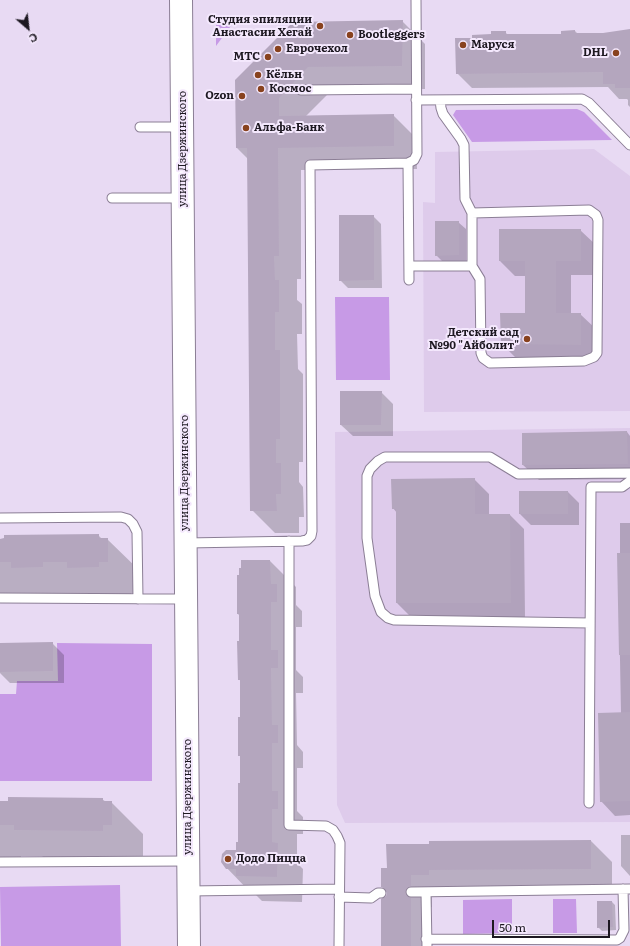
<!DOCTYPE html>
<meta charset="utf-8">
<style>
body{margin:0}
#map{position:relative;width:630px;height:946px;overflow:hidden;background:#e8daf3;font-family:Literata,serif}
canvas{display:block}
.north{position:absolute;left:8px;top:8px;width:40px;height:40px;-webkit-text-stroke:3px #f4e8fd;paint-order:stroke;rotate:152deg;font-size:11px;font-weight:700;line-height:16px;text-align:center;color:#1d1821}
.north::after{content:'';display:block;margin:auto;width:14px;height:18px;background:#1d1821;clip-path:polygon(50% 0,100% 100%,50% 72%,0 100%)}
.scale{position:absolute;left:492px;top:920px;width:118px;height:18px;box-sizing:border-box;border:2px solid #1d1821;border-top:0;padding-left:5px;font-size:12px;line-height:14px;white-space:nowrap;color:#1d1821;-webkit-text-stroke:3px #f4e8fd;paint-order:stroke}
</style>
<div id="map">
<canvas width="630" height="946"></canvas>
<div class="north">С</div>
<div class="scale">50 m</div>
</div>
<script>
const ctx = document.querySelector('canvas').getContext('2d');
ctx.lineJoin = 'round';
function fillPath(path, color) { ctx.fillStyle = color; ctx.fill(path, 'evenodd'); }
const toPath = rows => new Path2D(rows.map(r => 'M' + r).join(''));
function stroke(path, color, width, dash) { ctx.strokeStyle = color; ctx.lineWidth = width; ctx.lineCap = dash ? 'butt' : 'round'; ctx.setLineDash(dash || []); ctx.stroke(path); }
function drawText(font, color, halo, rows, align = 'center') {
  ctx.font = font + ' Literata,serif'; ctx.lineWidth = 4; ctx.setLineDash([]); ctx.textBaseline = 'middle'; ctx.strokeStyle = halo; ctx.fillStyle = color; for (const [text, x, y, turn = 0] of rows) {
    ctx.save(); ctx.translate(x, y); ctx.rotate((+turn || 0) * Math.PI / 180); ctx.textAlign = isNaN(turn) ? turn : align; if (halo) ctx.strokeText(text, 0, 0); ctx.fillText(text, 0, 0); ctx.restore();
  }
}
const built = toPath([
 [594,149,630,176,630,411,424,412,423,202,435,203,435,152],
 [630,428,630,822,345,823,337,805,335,432]
]);
const green = toPath([
 [216,19,236,19,216,46],
 [577,109,584,112,612,140,472,142,453,115,456,110],
 [335,297,389,297,390,380,336,380],
 [57,643,152,644,152,781,0,781,0,694,16,694,17,681,58,681],
 [120,885,121,946,1,946,0,887],
 [512,899,512,933,463,934,463,900],
 [553,899,576,899,577,933,553,933]
]);
const shadow = toPath([
 [402,21,425,44,425,89,332,90,306,116,393,115,416,138,417,169,301,170,301,279,297,279,297,300,302,304,302,334,297,334,298,369,303,374,303,462,299,462,299,482,303,487,304,517,299,517,299,533,275,533,252,510,249,160,237,148,236,81],
 [630,30,630,107,628,105,628,100,627,99,619,99,608,87,472,88,457,73,473,39,505,32,508,35,562,35,575,31,578,34,603,34],
 [373,216,381,224,382,288,348,288,340,280],
 [458,222,466,229,466,263,444,263,436,255],
 [580,230,596,245,596,275,571,275,571,314,580,314,596,329,596,360,517,359,502,344,526,314,526,276,515,276,500,261],
 [381,392,393,404,393,436,353,436,341,425],
 [627,432,630,436,630,479,539,480,523,465],
 [474,479,489,494,489,515,510,515,524,529,525,617,412,618,397,603,397,513,393,508],
 [568,492,579,503,579,525,531,525,520,514],
 [620,523,630,523,630,815,615,816,601,801,621,713,618,554,620,554],
 [98,535,102,539,107,539,139,570,139,593,131,593,131,598,99,599,94,593,74,594,74,599,43,599,38,594,17,594,0,599,0,540],
 [242,561,270,561,296,587,296,605,302,611,302,627,296,627,296,670,303,677,303,693,296,693,297,745,303,752,303,768,297,768,297,811,303,817,303,834,297,834,297,863,303,869,302,902,262,901,255,894,252,894,223,864,222,858,237,851,239,843,241,784,241,757,239,755,241,718,241,682,239,679,240,616,238,614],
 [0,644,53,644,64,655,64,683,10,683,0,673],
 [102,799,106,802,111,802,143,834,143,857,134,857,134,862,47,861,42,856,21,856,21,861,0,861,0,802],
 [621,835,630,835,630,876,621,866],
 [591,841,612,862,612,890,450,890,450,896,432,896,432,907,429,908,426,914,432,920,432,946,382,946,388,893,382,887,382,869],
 [612,902,615,905,616,930,602,931,598,927]
]);
const building = toPath([
 [403,20,402,66,308,67,279,98,279,116,394,114,394,146,278,148,279,256,274,256,275,280,279,280,279,312,275,312,275,350,280,350,280,439,276,439,276,463,281,463,281,494,276,494,277,511,250,511,247,148,236,148,235,80,293,22],
 [630,29,630,88,615,88,615,84,603,84,603,72,456,74,455,38,472,38,472,35,491,34,491,31,506,31,506,34,561,34,561,31,575,30,575,33,603,33],
 [339,215,374,215,374,280,339,281],
 [435,221,459,221,459,255,435,256],
 [499,229,581,229,581,261,556,261,556,313,581,313,581,345,501,344,500,313,525,313,525,261,499,261],
 [340,391,382,391,381,425,340,425],
 [627,431,628,464,522,465,522,433],
 [475,478,475,514,510,514,511,603,396,603,396,509,392,509,391,479],
 [519,491,568,491,568,514,519,514],
 [99,534,99,538,108,538,108,562,99,562,99,567,67,568,67,562,43,562,43,567,11,568,11,562,0,562,0,539,4,538,4,535],
 [617,553,630,553,630,655,619,655],
 [241,560,270,560,271,584,277,584,277,602,271,602,271,650,278,650,278,668,271,668,272,725,278,725,278,743,272,743,272,791,278,791,278,809,272,809,272,842,278,843,277,877,236,876,236,869,226,869,221,862,222,854,226,850,236,850,236,842,238,842,238,783,240,783,240,756,238,756,238,717,240,717,240,680,238,680,237,641,239,641,239,614,237,614,237,575,239,575,239,568,241,568],
 [53,642,53,671,0,672,0,643],
 [630,712,630,801,600,802,598,713],
 [8,797,103,798,103,801,112,801,112,825,103,825,103,831,14,830,14,825,0,825,0,801,8,801],
 [591,840,591,869,429,870,429,875,411,875,411,886,408,887,405,892,406,895,411,898,411,946,381,946,381,899,386,896,387,893,384,888,381,887,381,868,387,868,386,844,429,844,429,841],
 [597,901,612,901,613,927,597,928]
]);
const service = toPath([
 [301,90,416,89],
 [416,100,582,99,589,103,630,145],
 [440,100,441,108,443,114,461,139,464,145,465,199,472,213,472,266,480,279,481,353,483,358,490,363,584,361,594,357,597,353,598,220,596,215,589,210,472,213],
 [140,127,182,127],
 [408,163,409,280],
 [112,198,183,198],
 [409,266,472,266],
 [0,518,121,517,128,519,133,524,137,532,138,599],
 [289,541,289,825,326,826,333,830,337,836,340,843,339,946],
 [186,543,302,541,307,540,311,536,312,531,310,165,408,163,414,160,417,154,416,0],
 [0,598,186,599],
 [590,623,394,620,388,618,381,612,375,596,367,538,367,476,370,469,378,461,385,457,490,457,518,474,630,473],
 [589,803,591,487,622,487,630,481],
 [0,862,188,861],
 [188,891,339,889],
 [411,892,630,889],
 [426,892,427,946],
 [339,897,371,898,378,893,381,893],
 [426,939,617,940,620,938,624,930,623,889]
]);
const tertiary = toPath([
 [181,0,189,946]
]);
const markers = [
 [320,26,4,"#88421e"],
 [350,35,4,"#88421e"],
 [463,45,4,"#88421e"],
 [278,49,4,"#88421e"],
 [616,53,4,"#88421e"],
 [268,57,4,"#88421e"],
 [258,75,4,"#88421e"],
 [261,89,4,"#88421e"],
 [242,96,4,"#88421e"],
 [246,128,4,"#88421e"],
 [527,339,4,"#88421e"],
 [228,859,4,"#88421e"]
];
const poiNames = [
 ["Студия эпиляции",312,20,"right"],
 ["Анастасии Хегай",312,33,"right"],
 ["Bootleggers",358,35],
 ["Маруся",471,45],
 ["Еврочехол",286,49],
 ["DHL",608,53,"right"],
 ["МТС",260,57,"right"],
 ["Кёльн",266,75],
 ["Космос",269,89],
 ["Ozon",234,96,"right"],
 ["Альфа-Банк",254,128],
 ["Детский сад",519,333,"right"],
 ["№90 \"Айболит\"",519,346,"right"],
 ["Додо Пицца",236,859]
];
const streetNames = [
 ["улица Дзержинского",183,149,-90],
 ["улица Дзержинского",185,473,-90],
 ["улица Дзержинского",188,797,-90]
];
fillPath(built, '#decbeb');
fillPath(green, '#c79ae6');
fillPath(shadow, '#0003');
fillPath(building, '#b4a6be');
stroke(service, '#8b7e95', 11);
stroke(tertiary, '#8b7e95', 24);
stroke(service, '#fff', 9);
stroke(tertiary, '#fff', 22);
for (const [x, y, r, color] of markers) { const dot = new Path2D(); dot.arc(x, y, r, 0, 2 * Math.PI); ctx.fillStyle = color; ctx.fill(dot); stroke(dot, '#f4e8fd', 1.5); }
drawText('bold 11px', '#1d1821', '#f4e8fd', poiNames, 'left');
drawText('11px', '#1d1821', '#f4e8fd', streetNames);
</script>
